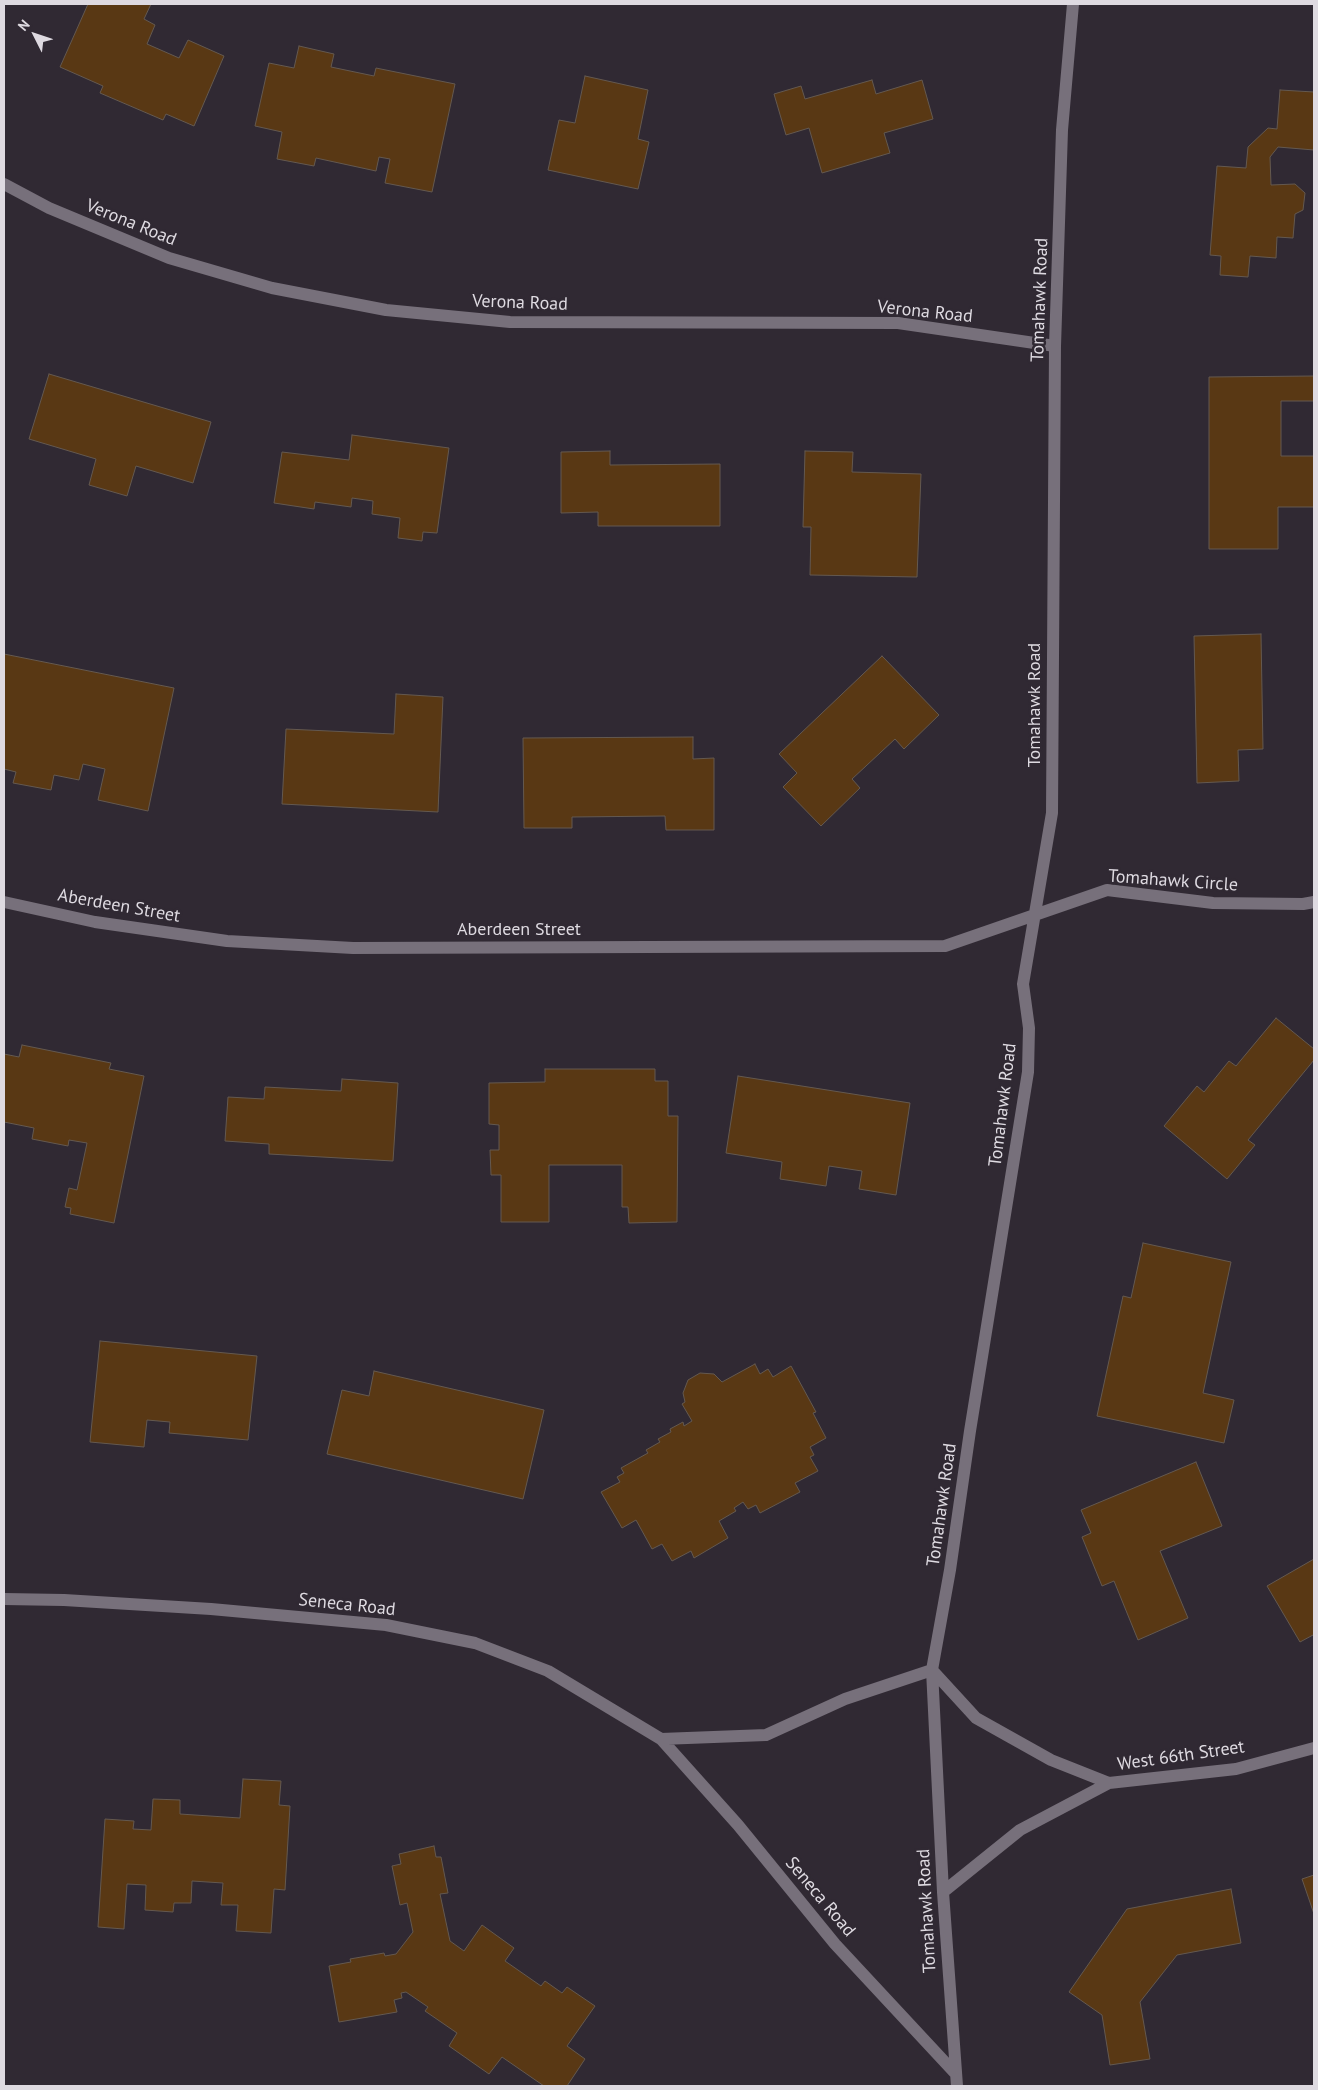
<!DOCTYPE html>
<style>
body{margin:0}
#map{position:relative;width:1318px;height:2090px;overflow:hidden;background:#302933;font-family:"PT Sans",sans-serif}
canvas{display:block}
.frame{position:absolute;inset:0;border:5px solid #dedae1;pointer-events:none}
.north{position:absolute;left:10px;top:10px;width:50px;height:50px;-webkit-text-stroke:4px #302933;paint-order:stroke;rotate:311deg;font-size:14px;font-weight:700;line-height:20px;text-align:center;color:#dedae1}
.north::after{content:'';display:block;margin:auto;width:18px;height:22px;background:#dedae1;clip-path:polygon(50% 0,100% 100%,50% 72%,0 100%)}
</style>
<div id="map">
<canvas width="1318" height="2090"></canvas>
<div class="frame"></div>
<div class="north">N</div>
</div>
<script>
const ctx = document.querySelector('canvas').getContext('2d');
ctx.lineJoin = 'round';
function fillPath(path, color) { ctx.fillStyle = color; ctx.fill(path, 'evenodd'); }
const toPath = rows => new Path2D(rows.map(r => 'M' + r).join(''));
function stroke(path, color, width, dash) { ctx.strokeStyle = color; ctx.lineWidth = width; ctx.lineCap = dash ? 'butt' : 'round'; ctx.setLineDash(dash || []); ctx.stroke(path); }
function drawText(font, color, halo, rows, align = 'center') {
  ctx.font = font + ' "PT Sans",sans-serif'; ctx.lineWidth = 5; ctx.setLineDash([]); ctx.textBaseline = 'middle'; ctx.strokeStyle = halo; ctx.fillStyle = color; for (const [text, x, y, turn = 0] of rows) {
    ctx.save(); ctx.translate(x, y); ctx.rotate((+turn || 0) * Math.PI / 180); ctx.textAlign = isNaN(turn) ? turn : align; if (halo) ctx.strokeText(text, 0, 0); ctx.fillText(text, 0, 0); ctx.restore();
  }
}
const building = toPath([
 [88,4,151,4,144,19,155,25,147,44,179,58,188,40,224,56,194,126,166,114,163,120,100,93,103,86,60,67,88,4],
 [299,46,334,54,331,67,374,76,376,68,455,84,432,192,385,183,390,159,379,157,376,171,316,158,314,166,277,159,282,132,255,126,269,63,294,68,299,46],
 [585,76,648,90,638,139,649,142,638,189,548,170,559,120,575,123,585,76],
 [872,80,876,94,922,80,933,119,884,133,890,153,822,173,809,128,786,135,774,94,801,86,805,99,872,80],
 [1280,90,1314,92,1314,150,1278,147,1270,157,1271,185,1295,184,1305,193,1303,210,1295,214,1293,238,1277,237,1276,258,1250,256,1248,277,1220,275,1221,256,1210,255,1217,166,1246,168,1248,147,1268,128,1277,129,1280,90],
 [49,374,211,422,193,483,136,466,127,496,89,485,96,459,29,439,49,374],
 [1314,376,1314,401,1281,401,1281,456,1314,456,1314,507,1278,507,1278,549,1209,549,1209,377,1314,376],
 [352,435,449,448,437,533,423,532,422,541,398,538,400,518,372,514,373,501,352,498,351,507,315,502,314,509,274,503,282,452,349,460,352,435],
 [610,451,610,465,720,464,720,526,598,526,598,512,561,513,561,452,610,451],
 [805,451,853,452,852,472,921,474,917,577,810,575,811,527,803,527,805,451],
 [1261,634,1263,749,1238,750,1239,781,1197,783,1194,636,1261,634],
 [4,654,174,688,148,811,98,800,105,769,83,764,79,780,54,775,51,790,13,783,16,772,4,769,4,654],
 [882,656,939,715,904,749,895,739,852,779,860,788,821,826,783,787,797,773,779,754,882,656],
 [396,694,443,697,438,812,282,804,286,729,394,734,396,694],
 [693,737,693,759,714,758,714,830,666,830,665,816,572,817,572,828,524,828,523,738,693,737],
 [1276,1018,1314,1049,1314,1060,1248,1140,1255,1145,1227,1179,1164,1126,1197,1086,1204,1092,1229,1061,1236,1066,1276,1018],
 [22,1045,111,1063,109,1069,144,1076,114,1223,70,1214,71,1208,65,1207,69,1188,77,1190,87,1143,69,1140,68,1146,32,1139,34,1128,4,1122,4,1054,19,1057,22,1045],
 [545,1069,655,1069,655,1081,668,1081,668,1116,678,1116,677,1222,629,1223,628,1207,622,1207,622,1165,549,1165,549,1222,501,1222,501,1175,491,1175,490,1150,499,1150,499,1125,489,1124,489,1083,545,1082,545,1069],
 [738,1076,910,1103,896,1195,859,1189,862,1171,829,1166,826,1186,780,1179,782,1162,726,1153,738,1076],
 [342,1079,398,1083,393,1161,269,1154,269,1144,225,1141,228,1097,264,1099,265,1087,341,1091,342,1079],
 [1143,1243,1231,1262,1203,1393,1234,1400,1224,1443,1097,1416,1123,1296,1131,1298,1143,1243],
 [100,1341,257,1356,248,1440,169,1433,170,1422,147,1420,144,1447,90,1442,100,1341],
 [755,1364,760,1374,768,1369,773,1377,791,1366,816,1412,813,1413,826,1438,810,1447,814,1455,810,1457,818,1471,795,1483,800,1492,760,1513,756,1505,748,1509,743,1502,734,1508,736,1511,719,1521,728,1538,694,1558,691,1551,672,1561,662,1544,652,1549,636,1520,622,1528,601,1492,620,1482,617,1477,624,1473,621,1468,648,1453,646,1450,660,1442,658,1439,671,1432,670,1429,683,1422,684,1426,692,1421,682,1404,685,1402,683,1393,688,1380,700,1373,714,1374,722,1382,755,1364],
 [374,1371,544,1410,523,1499,327,1454,342,1390,369,1396,374,1371],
 [1196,1462,1222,1526,1160,1551,1188,1618,1138,1640,1114,1581,1102,1586,1082,1537,1091,1533,1081,1510,1196,1462],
 [1314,1559,1314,1637,1313,1635,1300,1642,1267,1586,1314,1559],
 [243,1779,281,1781,279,1805,290,1806,285,1890,274,1889,271,1933,236,1931,238,1905,221,1905,223,1883,192,1881,191,1903,174,1903,173,1912,145,1910,146,1885,127,1884,124,1929,98,1927,105,1819,134,1821,133,1829,151,1830,153,1799,180,1800,180,1814,240,1818,243,1779],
 [434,1846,436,1857,441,1857,448,1893,440,1894,450,1941,464,1951,482,1925,514,1948,505,1961,541,1986,545,1981,562,1993,567,1987,595,2006,567,2046,585,2059,567,2086,544,2086,502,2057,489,2074,449,2046,457,2033,425,2011,428,2007,406,1992,401,1993,402,1998,394,2000,397,2012,339,2022,329,1966,351,1962,350,1959,384,1953,385,1956,396,1954,413,1932,407,1903,400,1905,392,1866,401,1864,399,1854,434,1846],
 [1314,1875,1314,1914,1302,1879,1314,1875],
 [1231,1889,1241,1943,1177,1955,1140,2002,1150,2059,1110,2065,1102,2015,1069,1992,1127,1909,1231,1889]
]);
const minor = toPath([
 [4,184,49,208,169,258,272,288,386,310,510,322,898,323,1055,346],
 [4,902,95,922,227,941,353,948,945,946,1107,890,1213,903,1303,904,1314,902],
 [4,1599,64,1600,211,1609,386,1625,475,1643,548,1671,661,1739,766,1735,845,1699,932,1670,976,1718,1051,1760,1109,1783,1236,1769,1314,1748],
 [661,1739,738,1825,835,1944,955,2073],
 [943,1892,1020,1830,1109,1783],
 [957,2086,943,1892,932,1670,950,1570,970,1431,1028,1072,1029,1028,1023,984,1052,813,1055,346,1062,130,1073,4]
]);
const streetNames = [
 ["Verona Road",131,223,22],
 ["Tomahawk Road",1040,300,-88],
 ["Verona Road",520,303,2],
 ["Verona Road",925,312,6],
 ["Tomahawk Road",1035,705,-90],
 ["Tomahawk Circle",1173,881,4],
 ["Aberdeen Street",119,906,10],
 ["Aberdeen Street",519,930],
 ["Tomahawk Road",1003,1105,-83],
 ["Tomahawk Road",942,1505,-82],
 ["Seneca Road",347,1605,6],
 ["West 66th Street",1181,1756,-8],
 ["Seneca Road",820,1897,50],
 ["Tomahawk Road",927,1911,-93]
];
fillPath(building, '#593814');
stroke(building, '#645950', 1);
stroke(minor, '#77707b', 12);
drawText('18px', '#dedae1', '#302933', streetNames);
</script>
